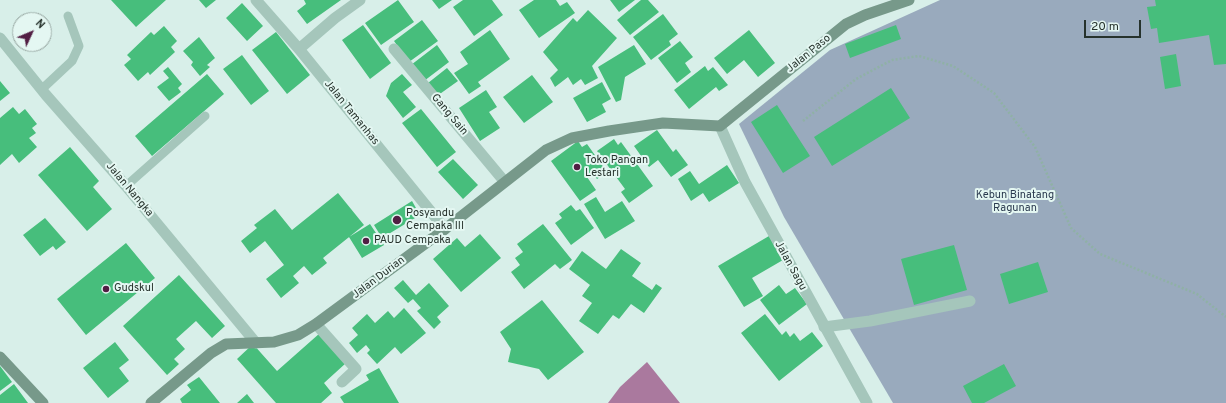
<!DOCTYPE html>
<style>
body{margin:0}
#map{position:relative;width:1226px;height:403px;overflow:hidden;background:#d8efe9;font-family:Overpass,sans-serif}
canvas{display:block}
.north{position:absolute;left:12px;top:12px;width:40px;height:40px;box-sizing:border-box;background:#e4f7f2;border:1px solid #98a8a3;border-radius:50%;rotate:46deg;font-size:11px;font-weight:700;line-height:16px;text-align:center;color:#26322c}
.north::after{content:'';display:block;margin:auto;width:14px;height:18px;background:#511e43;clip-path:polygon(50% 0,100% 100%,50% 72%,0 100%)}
.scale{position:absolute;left:1084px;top:20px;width:57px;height:18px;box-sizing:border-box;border:2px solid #26322c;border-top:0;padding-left:5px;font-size:12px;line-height:14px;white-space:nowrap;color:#26322c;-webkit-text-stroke:3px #e4f7f2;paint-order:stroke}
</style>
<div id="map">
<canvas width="1226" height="403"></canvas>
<div class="north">N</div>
<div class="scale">20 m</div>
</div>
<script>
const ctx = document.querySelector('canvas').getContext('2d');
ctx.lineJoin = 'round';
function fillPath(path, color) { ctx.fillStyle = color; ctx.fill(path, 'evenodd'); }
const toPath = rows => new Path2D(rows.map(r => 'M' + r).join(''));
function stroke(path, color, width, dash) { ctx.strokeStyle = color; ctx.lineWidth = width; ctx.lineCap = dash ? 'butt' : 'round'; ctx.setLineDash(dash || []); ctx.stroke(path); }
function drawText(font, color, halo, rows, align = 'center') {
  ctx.font = font + ' Overpass,sans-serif'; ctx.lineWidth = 4; ctx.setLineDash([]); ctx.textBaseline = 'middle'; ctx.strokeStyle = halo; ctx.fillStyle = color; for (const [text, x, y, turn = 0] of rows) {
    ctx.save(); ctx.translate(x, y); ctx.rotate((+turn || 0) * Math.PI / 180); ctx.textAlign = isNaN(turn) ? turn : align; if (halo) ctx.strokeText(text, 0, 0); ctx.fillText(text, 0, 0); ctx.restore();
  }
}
const green = toPath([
 [940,0,1226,0,1226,403,893,403,784,217,739,124,830,50]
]);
const water = toPath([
 [647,362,680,403,608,403,620,387]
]);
const building = toPath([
 [111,0,166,0,136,27],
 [199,0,216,0,206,8],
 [304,0,341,0,307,24,297,11,306,4],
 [398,0,414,22,381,45,365,23],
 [432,0,452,0,439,9],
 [463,0,492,0,503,15,474,36,453,7],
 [534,0,556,0,560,6,567,2,575,13,539,38,519,10],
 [610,0,635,0,619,12],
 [641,0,648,0,659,12,630,35,617,20],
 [1155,0,1226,0,1226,64,1214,65,1209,35,1159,43,1157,28,1151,29,1147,7,1156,6],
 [242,3,263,26,247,41,226,18],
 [588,10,617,38,592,66,598,78,585,85,581,79,573,85,568,77,555,87,550,78,558,70,543,52,573,18,577,22],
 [663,14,678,34,669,41,671,45,651,60,633,37],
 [422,20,438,41,409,62,394,41],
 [363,25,391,63,370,79,342,40],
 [896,25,901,39,850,58,845,44],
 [164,26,177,41,171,47,175,52,150,75,148,72,138,81,124,65,131,59,127,55,151,32,154,35],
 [490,30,510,59,478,82,481,86,469,94,454,73,468,64,460,52],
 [749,30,775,63,758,77,744,60,727,74,714,58],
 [276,32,310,75,287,94,252,50],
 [199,37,215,58,207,65,210,67,200,76,191,65,193,62,183,51],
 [680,41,693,57,685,63,691,72,677,83,658,58],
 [437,45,449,62,424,81,411,65],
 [634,45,646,64,625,77,621,100,616,102,598,67],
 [1176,54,1181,86,1165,89,1160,57],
 [242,55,269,91,251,105,223,69],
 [705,66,708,71,713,67,728,85,719,91,716,87,689,109,674,90],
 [168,67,182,84,178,88,181,92,169,101,157,87,169,78,163,71],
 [447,68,458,81,437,96,428,83],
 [207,74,224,94,152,156,135,136],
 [402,74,412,85,403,92,416,107,403,118,386,96,391,83],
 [532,75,553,102,524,123,503,97],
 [0,81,10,93,0,101],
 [602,82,611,99,602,104,606,112,587,122,573,98],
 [891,88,910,118,832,166,814,137],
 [486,90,497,107,489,112,500,128,480,141,459,108],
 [777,105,810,156,783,173,751,122],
 [13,107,19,114,25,109,37,124,32,128,36,133,29,138,37,147,19,163,12,154,0,165,0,118],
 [421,109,456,152,437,167,402,123],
 [657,130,673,152,676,149,688,165,671,177,658,160,649,167,634,146],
 [614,139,618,145,621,142,653,186,629,203,621,192,625,189,597,151],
 [578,141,582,147,587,144,607,172,597,179,592,173,587,177,596,190,580,201,551,161],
 [70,147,99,181,93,187,112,209,87,231,38,175],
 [453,159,478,185,463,199,438,172],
 [727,165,739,183,709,202,703,193,691,201,678,179,690,171,699,184],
 [338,193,364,225,323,258,327,263,312,275,304,266,293,276,299,283,281,298,266,279,284,265,265,241,250,253,241,241,257,228,254,225,275,209,292,230],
 [596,197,605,212,622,201,635,221,605,239,584,204],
 [412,201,420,215,382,238,374,225],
 [571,205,576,211,580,209,594,228,571,245,555,223,562,218,559,214],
 [45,218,66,242,56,250,53,246,40,256,23,235],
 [370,224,384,245,362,258,349,237],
 [543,224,572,260,560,269,555,264,524,289,511,272,520,265,515,258,523,252,517,244],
 [480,234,501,258,461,292,433,259,457,238,465,247],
 [769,236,783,260,752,278,763,296,744,307,718,266],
 [126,243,155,278,86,335,57,299],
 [954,245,967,290,914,305,901,259],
 [621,249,641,263,632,276,652,290,656,284,662,288,644,313,631,304,619,319,613,315,598,334,579,321,592,303,582,296,590,285,569,269,582,251,606,269],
 [1038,262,1048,292,1009,304,1000,274],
 [179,275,225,326,212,338,196,321,176,339,185,349,174,359,179,364,167,375,123,326],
 [403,280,416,295,429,283,449,306,437,317,441,322,434,329,417,311,421,308,413,299,408,303,394,288],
 [779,285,786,294,795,288,807,304,779,325,760,300],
 [542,300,584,352,548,380,539,369,508,362,511,349,500,332],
 [404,308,426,333,401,354,395,347,377,364,367,353,370,350,366,345,357,353,349,343,358,335,352,328,367,314,375,323,388,311,394,318],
 [765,314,782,335,786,331,790,337,794,333,800,341,812,332,823,346,779,381,741,333],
 [320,333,346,363,324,383,332,393,321,403,276,403,237,359,253,344,277,371],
 [115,342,129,360,119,368,129,381,108,398,83,368],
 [1004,364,1016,386,984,403,972,403,963,386],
 [0,366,12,382,0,391],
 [379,368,399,403,344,403,340,397,369,380,366,375],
 [199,377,220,403,182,403,180,399,191,390,187,385],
 [14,384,28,403,0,403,0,395],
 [247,394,254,403,237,403]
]);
const path = toPath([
 [803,121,856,79,892,60,919,56,953,66,994,93,1035,147,1071,228,1100,254,1197,294,1226,317]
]);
const service = toPath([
 [42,89,72,61,79,46,68,16],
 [126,186,205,116]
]);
const minor = toPath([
 [256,0,299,49,445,229],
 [0,38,46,95,126,186,256,343],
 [299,49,335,18,360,0],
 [394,49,504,181],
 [316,324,356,369,342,382],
 [824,327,870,321,970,301]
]);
const tertiary = toPath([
 [720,126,745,182,867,403]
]);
const secondary = toPath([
 [0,357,43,403],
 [151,403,211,353,226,344,274,342,298,335,316,324,445,229,546,150,572,138,609,131,663,123,720,126,846,24,865,15,909,0]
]);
const markers = [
 [577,167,4,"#511e43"],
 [397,220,5,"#511e43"],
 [366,241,4,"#511e43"],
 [106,289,4,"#511e43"]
];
const streetNames = [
 ["Jalan Paso",809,54,-39],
 ["Jalan Tamanhas",351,113,51],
 ["Gang Sain",449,115,50],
 ["Jalan Nangka",129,190,50],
 ["Jalan Sagu",790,266,61],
 ["Jalan Durian",379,278,-37]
];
const poiNames = [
 ["Toko Pangan",585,161],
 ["Lestari",585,174],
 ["Posyandu",406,214],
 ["Cempaka III",406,227],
 ["PAUD Cempaka",374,241],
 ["Gudskul",114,289]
];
const parkNames = [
 ["Kebun Binatang",1015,196],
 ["Ragunan",1015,209]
];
fillPath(green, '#99aabd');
fillPath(water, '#aa799e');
fillPath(building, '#47be7c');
stroke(path, '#8fb1a5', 2.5, [2, 2]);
stroke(service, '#a5c6bb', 9);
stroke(minor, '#a5c6bb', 11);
stroke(tertiary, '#a5c6bb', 11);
stroke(secondary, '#77998a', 11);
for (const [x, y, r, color] of markers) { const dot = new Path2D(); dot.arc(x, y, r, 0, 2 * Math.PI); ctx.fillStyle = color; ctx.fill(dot); stroke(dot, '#e4f7f2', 1.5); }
drawText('11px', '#26322c', '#e4f7f2', streetNames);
drawText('11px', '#26322c', '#e4f7f2', poiNames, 'left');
drawText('11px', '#2b3a4f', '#e4f7f2', parkNames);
</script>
